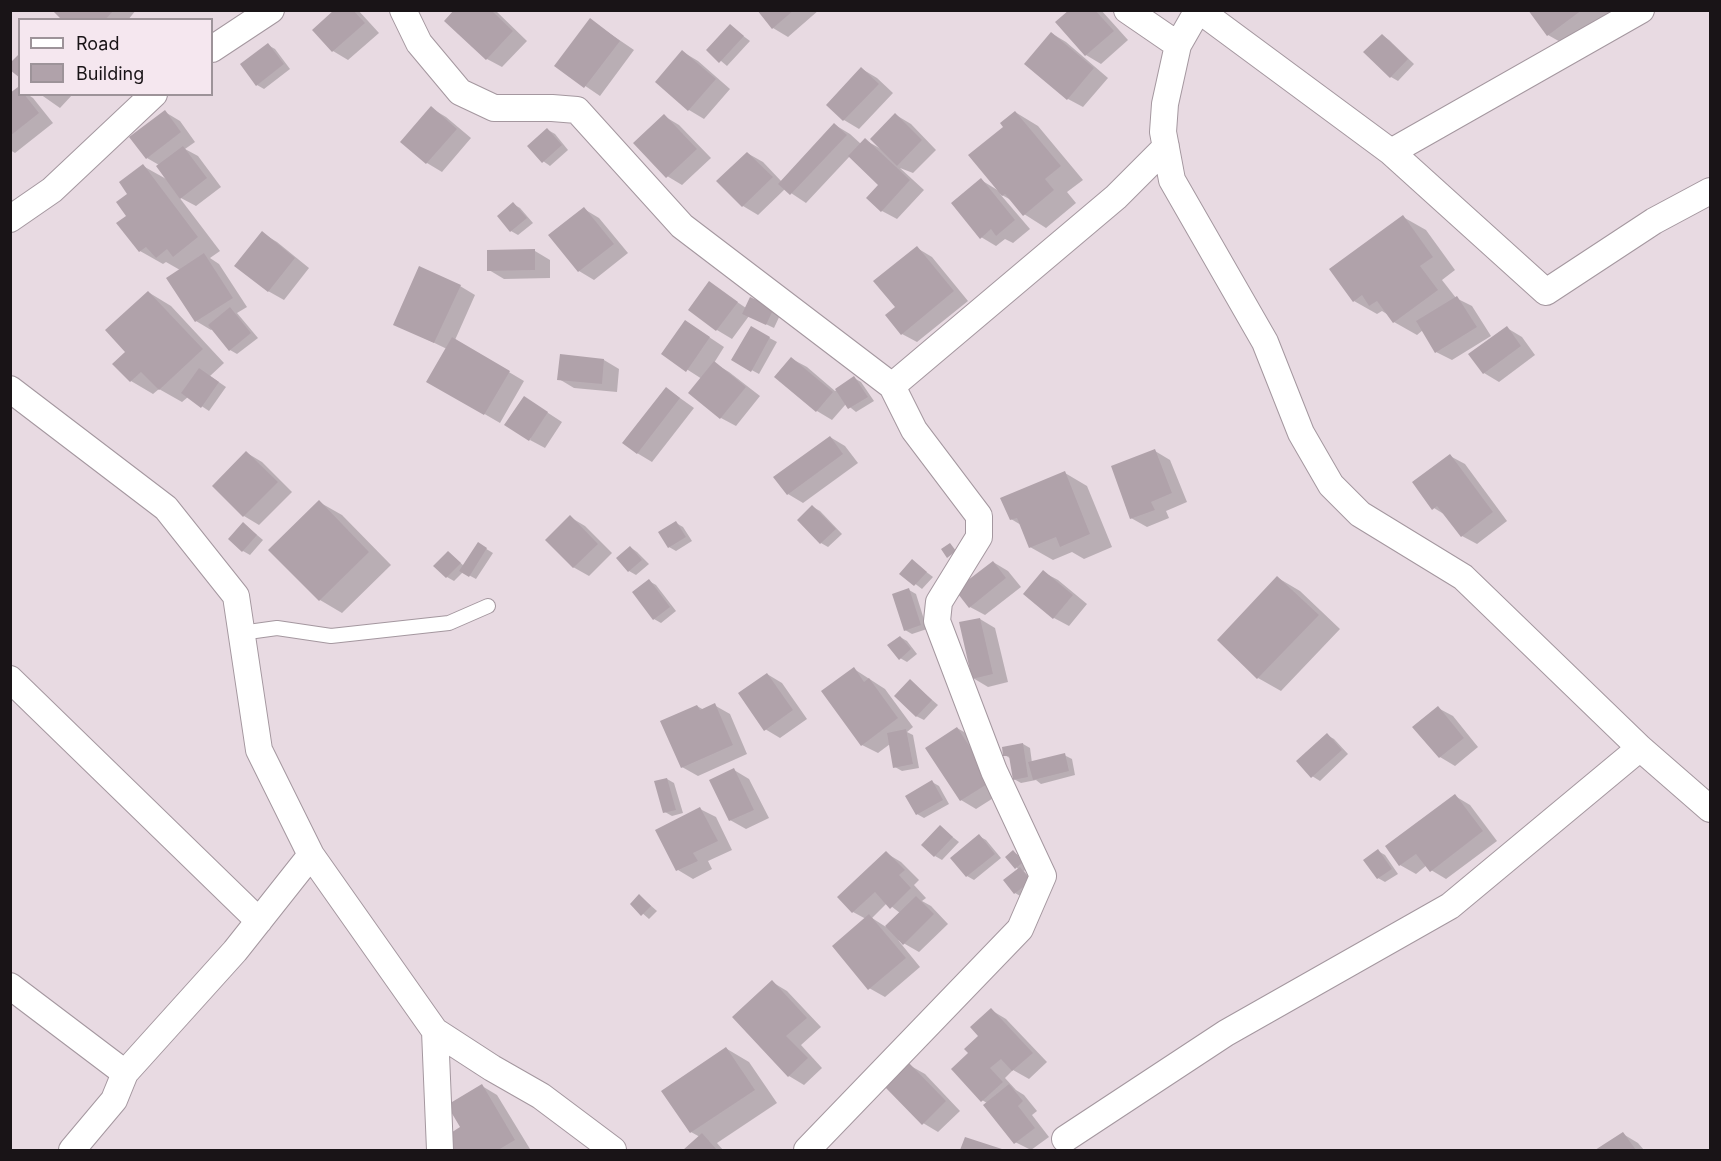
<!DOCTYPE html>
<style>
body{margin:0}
#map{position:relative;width:1721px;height:1161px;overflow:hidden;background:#e8dae2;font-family:Inter,sans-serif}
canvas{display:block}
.frame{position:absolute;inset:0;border:12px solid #191417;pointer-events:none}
.legend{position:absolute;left:18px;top:18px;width:195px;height:78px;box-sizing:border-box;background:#f5e7ef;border:2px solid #9d9399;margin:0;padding:8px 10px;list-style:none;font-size:18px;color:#191417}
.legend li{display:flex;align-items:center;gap:12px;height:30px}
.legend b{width:30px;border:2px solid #9d9399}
</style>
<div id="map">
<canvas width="1721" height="1161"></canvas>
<div class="frame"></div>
<ul class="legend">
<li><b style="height:8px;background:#fff"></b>Road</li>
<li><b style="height:16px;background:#b0a2aa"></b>Building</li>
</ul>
</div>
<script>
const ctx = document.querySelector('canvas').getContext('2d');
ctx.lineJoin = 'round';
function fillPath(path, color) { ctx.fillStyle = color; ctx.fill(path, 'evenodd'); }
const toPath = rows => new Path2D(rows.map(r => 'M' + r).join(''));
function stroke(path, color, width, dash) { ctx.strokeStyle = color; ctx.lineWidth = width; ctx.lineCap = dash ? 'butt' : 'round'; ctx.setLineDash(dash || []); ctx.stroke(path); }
const shadow = toPath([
 [54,10,136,10,128,20,64,20],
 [336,10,358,10,379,33,348,60,333,51,314,30],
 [456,10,495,10,527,41,502,67,487,59],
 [760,10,819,10,788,37,773,28],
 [1071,10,1101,10,1128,40,1101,64,1086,55,1057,23],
 [1530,10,1622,10,1571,48,1548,35],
 [590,20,634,50,600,96,556,66],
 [730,26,750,41,727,66,708,50],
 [1051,33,1066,42,1108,78,1083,107,1068,99],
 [1382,35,1389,40,1414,64,1398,81,1391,77,1365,52],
 [268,45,275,49,290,69,264,89,257,85],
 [683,52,698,61,730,89,704,119,689,110],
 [862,69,877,78,893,93,859,129,844,120,828,105],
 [18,89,20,94,27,94,33,98,53,123,15,153,10,150,10,95],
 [40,94,73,94,60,108],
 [431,108,446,117,471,138,442,172,427,163,402,141],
 [165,112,180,121,195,142,185,149,198,156,221,187,196,206,179,197,220,251,210,258,219,264,247,307,237,313,258,338,237,354,230,350,213,329,211,330,196,321,180,270,166,262,163,264,140,251,128,216,129,194,143,166,168,180,159,165,147,158],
 [1015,112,1038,126,1083,180,1067,192,1076,203,1046,228,1024,214,1011,200,1000,194,1030,229,1013,243,1005,239,996,246,981,237,981,180,999,191,1005,127],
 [896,115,911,124,936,150,913,173,900,168,924,190,897,219,882,211,880,185,850,156,806,203,785,189,758,215,743,206,718,181,747,153,763,162,782,182,835,125,850,134,861,144,865,140,881,149],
 [664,116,679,125,711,158,682,185,667,176],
 [548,130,555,134,568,150,550,166,543,161],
 [513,204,520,208,533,223,518,235,511,231],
 [584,209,599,218,628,253,594,280,579,271,550,235],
 [1403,217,1426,230,1455,270,1442,280,1456,298,1472,306,1491,336,1452,360,1436,352,1423,330,1417,335,1394,322,1390,316,1382,311,1377,314,1354,301],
 [262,233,277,242,309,268,284,300,268,291],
 [917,248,932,257,968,301,917,342,902,334,897,307],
 [535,251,550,260,550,278,504,279,489,270],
 [709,283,746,308,751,299,781,313,774,328,749,316,732,339,717,330,690,310],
 [460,286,475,295,455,340,524,381,500,423,428,381,447,349,395,324],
 [148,292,171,306,224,363,210,376,226,387,209,411,188,397,182,402,159,389,153,394,131,381,127,352],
 [751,328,777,342,759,374,733,360],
 [1507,328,1522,337,1535,355,1499,382,1484,373],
 [700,331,724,347,714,363,729,372,760,396,736,426,721,418,702,379,663,354],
 [561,356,604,360,619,369,617,392,574,388,559,379],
 [792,359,807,367,835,391,854,378,861,382,874,401,856,412,846,404,832,420,817,411,776,377],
 [666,388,694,408,652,462,637,453],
 [539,407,562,422,545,448,530,440],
 [830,437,845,446,858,463,803,503,788,494],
 [1155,451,1170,460,1187,502,1166,511,1169,518,1147,527,1131,518],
 [247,453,262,462,292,492,259,525,244,516],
 [1450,456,1465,464,1507,521,1477,544,1462,536,1447,516,1434,508],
 [1065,473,1087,486,1112,547,1084,559,1072,552,1053,560,1030,547,1021,525,1011,519],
 [319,502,342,515,391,565,342,613,320,600],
 [813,507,820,511,842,534,828,547,821,543,799,520],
 [570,517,585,526,612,553,589,576,573,567],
 [676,523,683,527,692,541,676,551,669,547],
 [244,524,263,540,250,555,243,551],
 [478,544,493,553,476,579,463,572,454,581,447,577,448,552,464,566],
 [630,547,637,552,649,564,636,575,629,571],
 [912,561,933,577,922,589,901,573],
 [993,562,1008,571,1021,587,985,615,970,607],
 [1043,572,1058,580,1087,604,1069,626,1054,618],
 [1278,578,1300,591,1340,629,1281,691,1258,678],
 [649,581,656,585,676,611,661,623,654,619],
 [909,590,916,594,927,629,912,634,905,630],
 [980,619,995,628,1008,682,988,687,973,678],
 [900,637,907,641,917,654,907,662,900,658],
 [854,669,885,689,913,727,907,732,913,735,919,768,902,771,895,767,890,744,878,753,862,745],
 [767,674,782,683,807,719,780,738,765,729],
 [910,681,938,705,924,720,916,716],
 [714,705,730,714,747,754,698,776,682,767,697,706,704,710],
 [1438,708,1453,716,1478,747,1455,766,1440,757],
 [957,728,973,737,1006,790,976,809,961,800],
 [1327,735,1334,739,1348,754,1320,781,1312,776],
 [1023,744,1030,748,1032,763,1064,755,1072,759,1075,775,1041,784,1036,780,1021,783,1014,779,1011,759,1005,755],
 [734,770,749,779,769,818,746,829,730,820],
 [667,779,674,783,683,813,672,816,665,812],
 [932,782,939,786,949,804,924,818,917,814],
 [1455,796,1470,805,1497,841,1446,879,1431,870,1427,865,1416,874,1400,865],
 [700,809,716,817,732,850,708,861,712,869,693,879,678,870],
 [940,827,959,842,942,860,935,856],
 [979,836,986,840,1001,858,974,880,967,876],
 [1378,851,1385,855,1398,874,1385,882,1378,878,1365,860],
 [1013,852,1020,856,1029,867,1024,871,1037,886,1022,897,1015,893,1019,870,1007,857],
 [886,853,901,862,919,880,914,885,926,898,922,901,931,906,948,924,919,952,898,940,920,967,885,997,869,988,866,919,853,912,839,897],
 [887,903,900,913,886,927,872,918],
 [640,896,657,911,649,919,632,904],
 [772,982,787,991,821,1027,801,1045,822,1068,804,1085,789,1076],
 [991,1010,1006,1019,1047,1062,1029,1079,1013,1070,1005,1078,1016,1090,1024,1095,1037,1111,1032,1115,1049,1137,1031,1150,1015,1142,987,1103,982,1100,970,1053],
 [727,1049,749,1062,777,1103,717,1143,723,1150,685,1150,700,1137,691,1132],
 [909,1065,925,1074,960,1111,938,1132,923,1123],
 [482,1086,497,1095,530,1149,453,1150],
 [1623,1134,1638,1143,1644,1150,1598,1150],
 [966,1139,1002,1150,962,1150]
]);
const building = toPath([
 [52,10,114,10,105,20,62,20],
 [334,10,353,10,365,23,332,52,312,30],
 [454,10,491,10,513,31,486,60,444,21],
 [757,10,794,10,772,29],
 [1069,10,1095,10,1114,31,1085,56,1055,22],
 [1528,10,1582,10,1547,36],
 [590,18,620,41,584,88,554,66],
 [730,24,744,36,719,63,706,50],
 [1051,32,1094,68,1067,100,1024,64],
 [1382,34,1408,59,1390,78,1363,52],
 [268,43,284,64,256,86,240,64],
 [682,50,716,79,688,111,655,82],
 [20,53,20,78,10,70,10,63],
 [861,67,879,84,843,121,826,105],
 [18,87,20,94,24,94,39,113,10,136,10,93],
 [431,106,457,129,426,164,400,142],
 [165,110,181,132,146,159,129,137],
 [1015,111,1061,166,1045,179,1054,190,1023,216,1005,194,1002,196,968,155,1003,127,1000,123],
 [895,113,922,140,897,166,870,139],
 [664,114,697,149,666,178,633,143],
 [834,123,847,135,790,195,778,184],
 [547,128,562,145,542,163,527,146],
 [865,138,910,180,881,212,866,198,878,185,848,156],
 [183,146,207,178,180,199,156,166],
 [747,152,773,177,742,207,716,181],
 [143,164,198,237,173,257,167,249,156,258,146,247,139,252,116,223,126,216,116,202,127,194,119,182],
 [981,178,1015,220,996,236,991,229,980,239,951,203],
 [513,202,527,218,510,232,497,216],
 [584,207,614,244,578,272,548,235],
 [1403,215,1433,257,1420,266,1438,290,1393,323,1377,301,1369,306,1362,295,1353,302,1329,269],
 [262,231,295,258,268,292,234,266],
 [917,246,954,291,901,335,885,315,895,307,873,281],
 [535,249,535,270,487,271,487,250],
 [204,253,233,298,195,322,166,278],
 [419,266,461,285,434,343,393,325],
 [709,281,738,302,716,331,688,310],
 [148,291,203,349,159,390,141,372,130,382,112,364,125,352,105,330],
 [1457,296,1477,327,1435,353,1416,321],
 [750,297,774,308,766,325,742,314],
 [230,307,251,333,229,351,208,325],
 [685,320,710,337,686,372,661,354],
 [751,326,770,337,751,372,731,360],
 [1507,326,1521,346,1483,374,1468,354],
 [452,337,510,371,484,415,426,382],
 [560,354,604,359,602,384,557,380],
 [791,357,833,392,816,412,774,377],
 [714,361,746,387,720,419,688,393],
 [199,368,219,382,201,408,181,393],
 [854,376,868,397,848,409,835,389],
 [666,387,680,398,637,454,622,443],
 [524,396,548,412,529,441,504,425],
 [830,436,843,454,787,495,773,477],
 [1155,449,1172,493,1151,502,1155,510,1130,519,1111,466],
 [246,451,278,482,243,517,212,486],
 [1450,454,1493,512,1461,537,1437,506,1432,510,1412,482],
 [1065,471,1090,534,1060,547,1056,537,1029,548,1017,518,1010,520,1000,498],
 [319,500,369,552,319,601,268,550],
 [812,505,836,529,820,544,797,520],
 [570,515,598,544,573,568,545,540],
 [676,521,686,537,668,548,658,532],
 [243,522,257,535,242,552,228,539],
 [478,542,487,548,469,577,459,571],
 [950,543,956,551,947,558,941,549],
 [630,546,642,560,628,572,616,558],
 [448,551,461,563,446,578,433,566],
 [912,559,927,572,914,586,899,574],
 [993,561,1006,578,969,608,955,590],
 [1043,570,1073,595,1053,619,1023,594],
 [1277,576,1319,615,1257,679,1217,640],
 [649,579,670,607,653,620,632,592],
 [909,588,921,625,904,631,892,594],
 [980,618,993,674,972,679,959,622],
 [900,636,911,649,899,660,887,645],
 [854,667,864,682,869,678,898,718,861,746,821,691],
 [767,673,793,710,764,731,738,693],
 [910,679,932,700,916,717,894,696],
 [715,703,733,745,681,768,660,721,697,705,700,710],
 [1438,706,1464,738,1439,758,1412,727],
 [957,727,992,781,960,801,925,748],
 [906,729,913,764,893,768,887,733],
 [1327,733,1342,750,1311,778,1296,761],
 [1023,743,1028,777,1013,780,1009,756,1003,756,1002,747],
 [1065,753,1069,771,1033,780,1028,762],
 [734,768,754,810,729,821,709,780],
 [667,778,676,810,663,813,654,781],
 [932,780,943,800,916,815,905,796],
 [1455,794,1483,831,1430,872,1416,854,1399,866,1385,846],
 [700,807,718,841,693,853,698,861,676,871,655,830],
 [940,825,953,837,934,857,921,845],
 [979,834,995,854,966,877,950,858],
 [1378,849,1392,869,1377,879,1363,860],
 [1013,850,1023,862,1015,869,1005,857],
 [886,851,905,870,899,875,911,888,890,909,875,892,852,913,837,897],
 [1020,867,1031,881,1014,894,1003,880],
 [639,894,651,906,641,916,630,904],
 [916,896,934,914,903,945,885,926],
 [869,914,906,958,868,990,832,946],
 [772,980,807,1018,786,1036,808,1058,788,1077,732,1017],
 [991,1008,1033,1053,1012,1071,1001,1059,990,1068,1003,1082,981,1102,951,1069,968,1053,964,1049,978,1036,970,1027],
 [726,1047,755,1090,690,1133,661,1091],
 [909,1063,946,1101,922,1125,885,1087],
 [482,1084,515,1140,498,1150,450,1150,453,1149,446,1136,460,1127,447,1105],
 [1009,1084,1023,1101,1018,1106,1035,1128,1014,1144,983,1105],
 [1623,1132,1636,1150,1595,1150],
 [702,1133,717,1150,683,1150],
 [965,1137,1005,1150,960,1150]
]);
const service = toPath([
 [241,633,277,628,331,636,449,623,488,606]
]);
const minor = toPath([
 [403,10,419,43,460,92,494,108,552,108,577,110,682,226,892,386,914,430,979,516,979,537,939,602,937,621,994,771,1043,876,1020,929,807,1150],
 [1127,10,1178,45],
 [1198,10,1178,45,1165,104,1163,132,1172,180,1265,342,1301,433,1331,485,1360,514,1463,577,1640,748,1710,809],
 [1199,10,1391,152,1546,292,1654,221,1710,191],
 [212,49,271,10],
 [1391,152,1641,10],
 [10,219,52,190,154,94],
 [892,386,1116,197,1166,147],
 [10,389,166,508,236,596,259,750,311,855,435,1031,440,1150],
 [10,679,259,921],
 [10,986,125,1073,114,1100,72,1150],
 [435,1031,492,1068,541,1096,613,1150],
 [125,1073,235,951,311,855],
 [1065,1139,1226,1033,1450,906,1640,748]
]);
fillPath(shadow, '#0003');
fillPath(building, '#b0a2aa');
stroke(service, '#a4979f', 16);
stroke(minor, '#a4979f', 28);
stroke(service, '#fff', 14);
stroke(minor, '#fff', 26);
</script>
